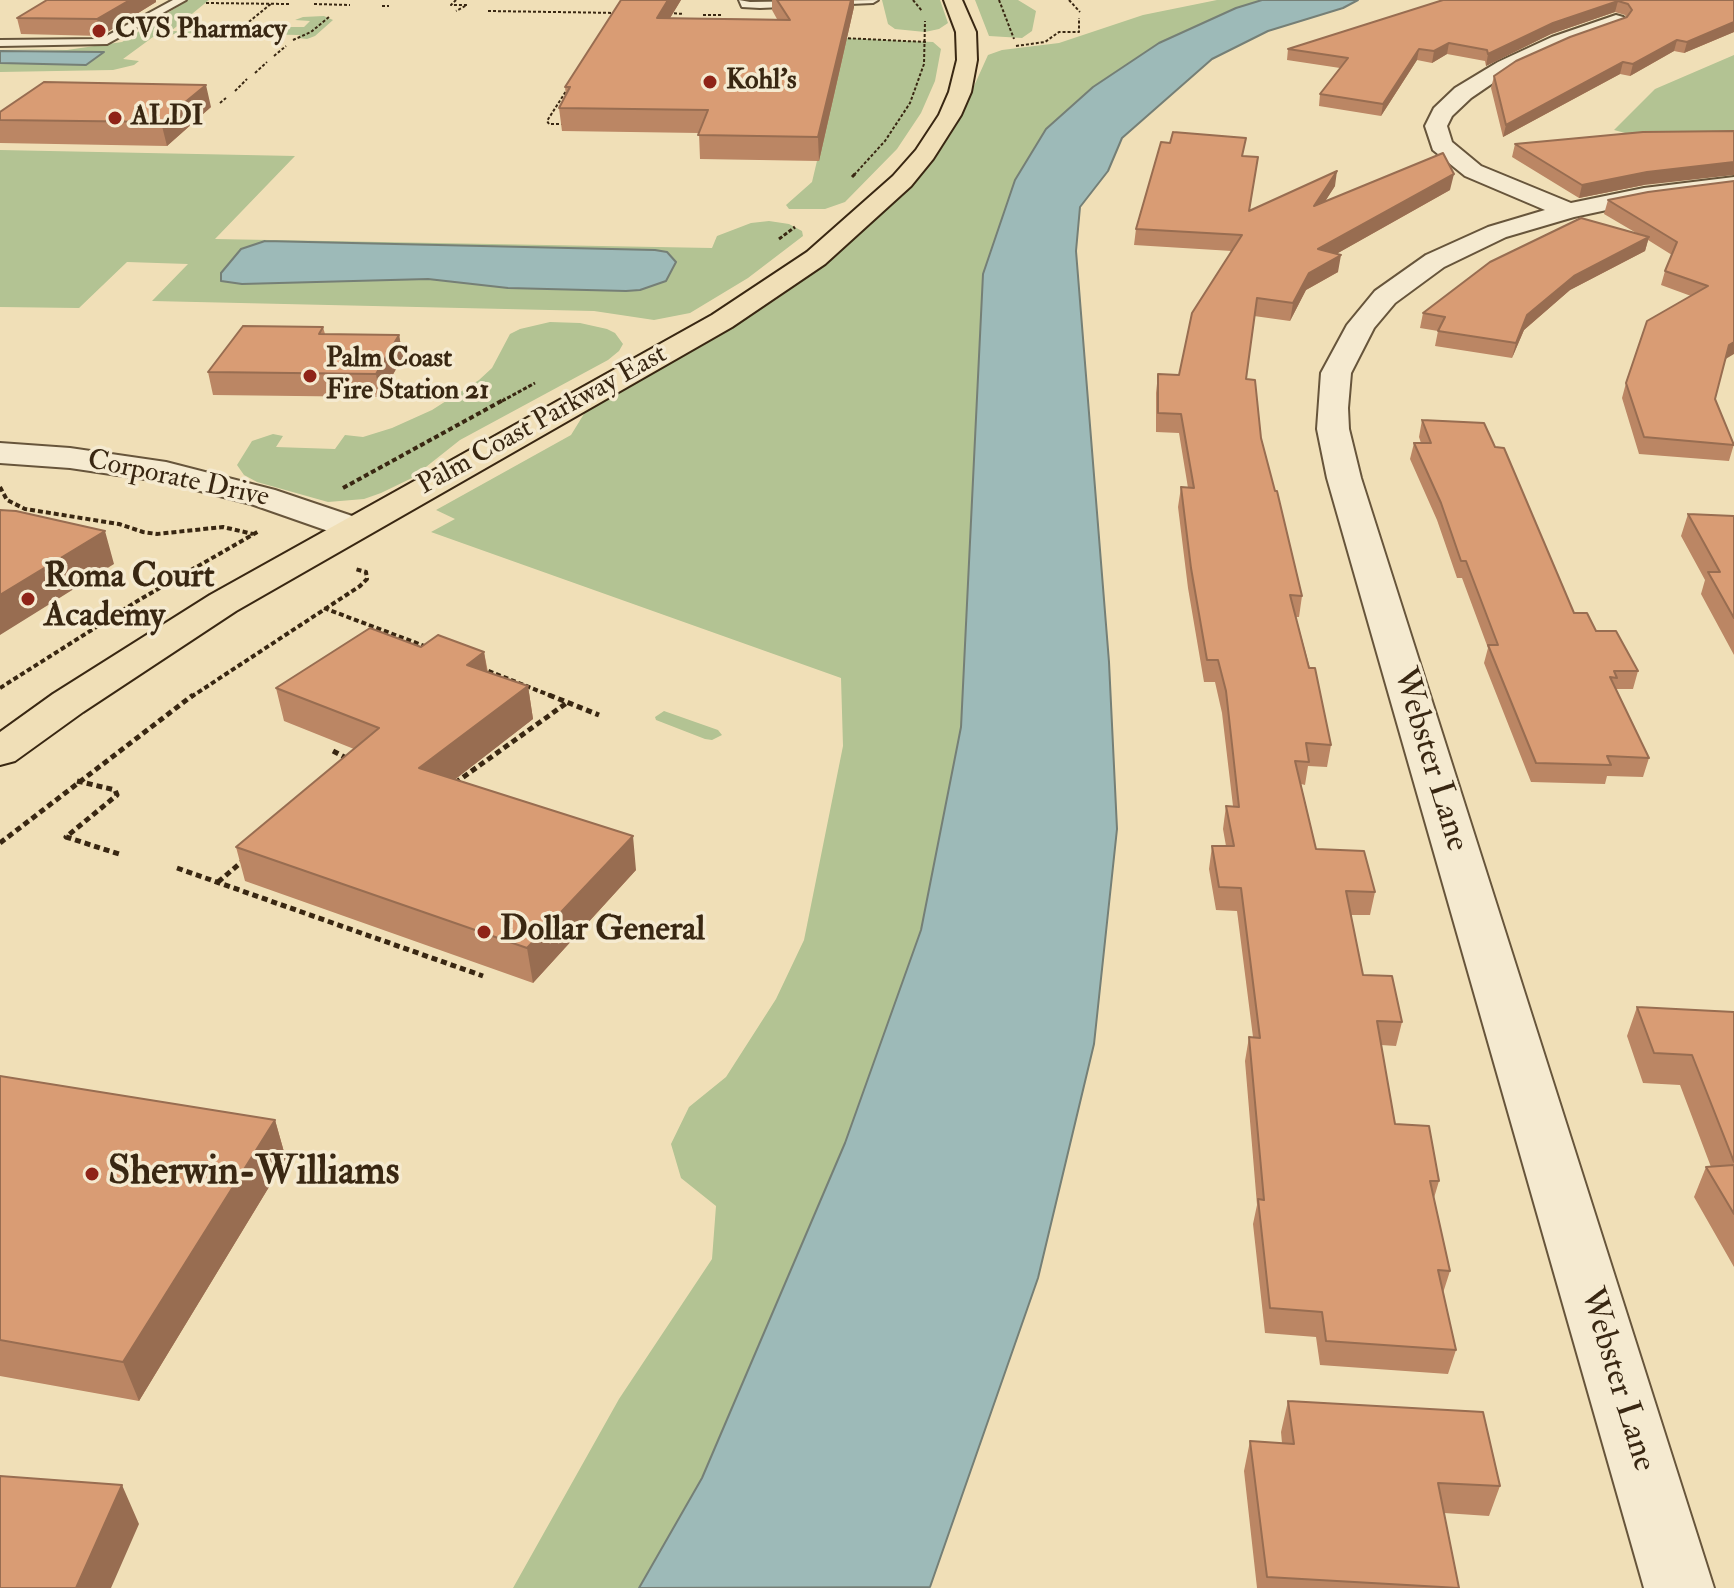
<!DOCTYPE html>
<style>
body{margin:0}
canvas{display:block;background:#f0dfb7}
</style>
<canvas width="1734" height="1588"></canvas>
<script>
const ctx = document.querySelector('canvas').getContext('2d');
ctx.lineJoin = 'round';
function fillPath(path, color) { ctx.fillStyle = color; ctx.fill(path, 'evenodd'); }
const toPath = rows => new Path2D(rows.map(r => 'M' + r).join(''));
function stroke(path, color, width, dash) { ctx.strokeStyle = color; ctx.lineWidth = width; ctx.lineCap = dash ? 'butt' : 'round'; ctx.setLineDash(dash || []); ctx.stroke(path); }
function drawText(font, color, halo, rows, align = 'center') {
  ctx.font = font + ' "IM FELL Double Pica",serif'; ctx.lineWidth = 7; ctx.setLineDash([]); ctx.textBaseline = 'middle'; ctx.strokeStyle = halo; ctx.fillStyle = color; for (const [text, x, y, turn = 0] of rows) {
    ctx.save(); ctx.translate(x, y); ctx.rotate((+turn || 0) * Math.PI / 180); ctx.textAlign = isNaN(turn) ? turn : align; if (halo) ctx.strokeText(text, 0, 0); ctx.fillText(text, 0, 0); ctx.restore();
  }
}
const green = toPath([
 [188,0,209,0,171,31,281,32,289,27,304,27,310,21,295,20,303,17,324,16,333,20,315,36,307,39,298,38,300,35,246,34,239,38,232,38,234,34,176,33,168,37,153,37,123,59,139,61,134,65,113,70,0,72,0,63,86,65,102,52,0,49,67,50,122,42],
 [882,0,940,0,948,23,939,29,925,32,895,29,888,24],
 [975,0,1018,0,1036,11,1032,31,1022,38,989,36],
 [1217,0,1262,0,1236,8,1159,43,1046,129,1015,181,983,274,961,727,921,930,845,1143,702,1478,639,1588,513,1588,619,1399,712,1259,716,1206,681,1178,671,1144,689,1107,726,1077,776,999,804,940,843,746,841,678,431,532,455,519,436,510,571,435,587,409,702,346,777,299,827,262,880,216,932,163,956,126,988,55,1002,50,1059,43,1143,15],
 [846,38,933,42,941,49,935,81,921,113,897,149,845,202,825,209,789,209,786,205,812,182],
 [1734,55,1734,133,1640,137,1614,130,1655,89],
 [0,150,295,156,215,239,712,248,717,236,751,223,769,221,789,224,802,231,803,236,748,278,690,313,654,320,594,311,152,301,188,264,127,262,79,308,0,307],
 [550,322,580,323,607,329,615,333,623,344,619,351,608,360,460,440,412,478,381,493,364,499,328,502,257,482,244,475,237,465,252,441,273,434,283,436,276,447,335,449,345,435,363,437,392,428,432,410,479,380,492,368,510,334,520,329],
 [664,711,718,730,722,735,712,740,705,739,656,720,655,717]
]);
const water = toPath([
 [1262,0,1358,0,1343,8,1268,31,1212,59,1122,138,1108,171,1080,207,1076,251,1109,662,1117,829,1094,1044,1038,1278,930,1587,639,1588,702,1478,845,1143,921,930,961,727,983,274,1015,180,1046,129,1093,87,1159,43,1236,8,1262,0],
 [0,51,104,52,86,65,0,63,0,51],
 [265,241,655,250,667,252,676,262,666,281,640,290,626,291,508,288,428,279,242,284,221,281,221,273,241,249,265,241]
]);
const pathFar3 = toPath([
 [456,0,451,5,467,5,456,11],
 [913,0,922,11],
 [999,0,1014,39],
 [1069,0,1080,12],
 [206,3,289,4],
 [314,4,350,5],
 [382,6,389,6],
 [488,11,619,13],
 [669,13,684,14],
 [703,15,722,15],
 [245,25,272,3],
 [843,38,926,42],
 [293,40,311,32,329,17],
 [1016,46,1045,42,1059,32,1079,32,1079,18],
 [274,56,286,46],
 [255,73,267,62],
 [235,91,247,79],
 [220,103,226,98],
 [564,124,549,124,547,121,568,88],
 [854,175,885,141,910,103,924,64,925,21]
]);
const pathFar2 = toPath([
 [852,177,856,173],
 [779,239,795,227],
 [502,401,535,383]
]);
const pathFar1 = toPath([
 [0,487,7,500,25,509,119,524,143,532,157,534,223,527,253,534],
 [343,488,505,399],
 [324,608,427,647],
 [481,668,554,697],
 [0,688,139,600,259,531],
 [191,697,360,586,367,579,366,572,355,569]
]);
const path = toPath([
 [549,695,599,715],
 [333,751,350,760],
 [77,781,115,790,117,795,66,837,119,854],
 [455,783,568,702],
 [0,843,193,695],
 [177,868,483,976],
 [218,882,244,860]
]);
const lane = toPath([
 [173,0,186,0,107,44,0,46,0,40,101,39,173,0],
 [739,0,750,2,878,0,873,3,760,8,742,7,739,0]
]);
const street = toPath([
 [1616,15,1623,17,1626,21,1623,25,1566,45,1512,70,1471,98,1452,116,1447,126,1452,142,1481,166,1571,203,1644,188,1734,177,1734,191,1644,202,1574,217,1506,237,1444,267,1395,303,1374,328,1351,373,1348,408,1349,429,1361,478,1714,1588,1644,1588,1327,478,1317,429,1321,373,1347,325,1375,291,1426,255,1488,227,1545,210,1465,176,1433,150,1425,126,1434,108,1455,88,1498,62,1552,37,1616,15],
 [0,443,70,448,166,462,275,490,364,520,369,528,364,536,351,539,251,504,165,482,70,468,0,463,0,443]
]);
const primary = toPath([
 [944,0,962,0,976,32,977,60,971,92,961,115,933,159,911,186,825,264,732,327,236,611,83,712,15,761,0,765,0,732,53,694,210,595,712,315,807,252,893,176,916,150,939,115,949,92,957,60,956,32,944,0]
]);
const wall = toPath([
 [47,0,156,0,156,2,101,36,21,34,17,18],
 [621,0,681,0,670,18,777,19,772,10,772,0,854,0,854,7,819,161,700,159,699,133,562,131,559,108,566,96,565,87],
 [1443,0,1734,0,1734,32,1684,53,1674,51,1630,76,1620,74,1503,137,1491,88,1494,76,1626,17,1625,15,1615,12,1551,34,1486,66,1485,61,1447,54,1432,63,1417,60,1381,116,1319,106,1320,94,1340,68,1287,60,1288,49],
 [211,107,167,146,0,143,0,112],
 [1515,144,1644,185,1579,198,1512,157],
 [1243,156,1250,210,1335,186,1325,201,1450,190,1336,254,1338,272,1306,290,1290,321,1254,316,1246,379,1302,596,1299,617,1296,617,1331,745,1327,767,1308,766,1305,785,1301,784,1316,849,1375,892,1370,915,1351,915,1363,975,1402,1022,1396,1046,1381,1045,1395,1124,1439,1181,1434,1198,1450,1271,1443,1293,1456,1350,1448,1374,1320,1365,1316,1337,1265,1333,1253,1224,1257,1205,1245,1061,1249,1037,1253,1037,1237,911,1216,910,1209,869,1212,846,1226,846,1223,829,1226,806,1233,806,1222,713,1215,682,1204,682,1188,588,1178,507,1181,487,1188,488,1179,433,1156,432,1156,393,1158,374,1179,375,1232,251,1134,245,1136,229],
 [1734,181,1725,360,1715,399,1734,444,1729,461,1639,454,1622,398,1626,383,1691,296,1661,285,1665,271,1672,255,1648,240,1645,251,1570,290,1524,330,1512,358,1435,346,1438,331,1420,328,1423,313,1638,234,1604,214,1608,200],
 [323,327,325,334,399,335,403,357,380,397,213,395,208,372],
 [1422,420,1495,447,1574,613,1638,671,1633,689,1615,689,1649,758,1643,777,1607,776,1605,784,1531,782,1484,663,1488,648,1462,578,1457,578,1437,520,1410,459,1414,443,1421,443,1419,437],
 [1688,514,1734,516,1734,655,1701,594,1705,580,1681,536],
 [484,652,488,672,528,686,533,719,455,779,636,870,533,983,245,881,236,847,354,749,284,721,276,688],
 [1637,1007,1734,1012,1734,1267,1694,1197,1706,1167,1711,1167,1680,1085,1643,1083,1627,1036],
 [0,1076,275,1120,286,1159,139,1401,0,1376],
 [1288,1401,1500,1486,1489,1516,1444,1513,1459,1588,1257,1588,1244,1471,1250,1441,1282,1443,1281,1432]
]);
const shadedWall = toPath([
 [130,0,156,0,156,2,101,36,97,19],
 [668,0,681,0,658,38,657,18],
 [851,0,854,0,854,7,819,161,818,137],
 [1618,1,1615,12,1551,34,1486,66,1488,54,1553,23],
 [1734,22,1734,32,1684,53,1687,42],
 [1677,40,1674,51,1630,76,1633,64],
 [1449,43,1447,54,1432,63,1434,51],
 [1419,49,1417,60,1381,116,1383,104],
 [1623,62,1620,74,1503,137,1506,125],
 [206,85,211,107,167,146,161,122],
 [1734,162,1734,175,1644,185,1579,198,1582,185,1647,172],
 [1337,171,1335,186,1312,222,1314,206],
 [1454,174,1450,190,1315,266,1318,249],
 [1649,237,1645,251,1570,290,1524,330,1512,358,1516,343,1527,315,1574,276],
 [1341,255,1338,272,1306,290,1290,321,1293,303,1309,273],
 [399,335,403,357,380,397,376,374],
 [1734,342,1734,354,1724,360,1729,345],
 [105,531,114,564,0,635,0,595],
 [484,652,489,684,467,665],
 [528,686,533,719,426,802,419,768],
 [633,836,636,870,533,983,527,948],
 [275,1120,286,1159,139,1401,123,1362],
 [122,1485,139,1524,111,1588,76,1588]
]);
const building = toPath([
 [47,0,130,0,97,19,17,18,47,0],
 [621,0,668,0,657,18,790,20,777,0,851,0,818,137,698,135,708,110,559,108,570,87,565,87,621,0],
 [1443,0,1734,0,1734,22,1687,42,1677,40,1633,64,1623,62,1506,125,1494,76,1516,61,1570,37,1627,17,1632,10,1628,4,1618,1,1553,23,1488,54,1487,50,1449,43,1434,51,1419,49,1383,104,1320,94,1348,58,1288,49,1443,0],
 [44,82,206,85,161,122,0,120,0,112,44,82],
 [1734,131,1734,162,1647,172,1582,185,1515,144,1643,132,1734,131],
 [1173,132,1246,138,1242,156,1258,157,1249,211,1337,171,1314,206,1443,153,1454,174,1318,249,1341,255,1309,273,1293,303,1257,298,1246,379,1255,380,1261,438,1275,491,1277,491,1302,596,1290,595,1309,668,1315,668,1331,745,1306,743,1309,762,1295,761,1316,849,1364,851,1375,892,1346,891,1363,975,1392,976,1402,1022,1377,1021,1395,1124,1429,1126,1439,1181,1430,1181,1450,1271,1438,1270,1456,1350,1326,1341,1322,1312,1270,1308,1258,1199,1264,1200,1249,1037,1260,1038,1241,888,1219,887,1212,846,1234,846,1226,806,1239,807,1226,691,1218,660,1207,660,1191,568,1181,487,1194,488,1181,414,1158,413,1158,374,1179,375,1192,313,1242,235,1136,229,1161,142,1170,143,1173,132],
 [1734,181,1734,342,1729,345,1715,399,1734,445,1644,437,1626,383,1647,321,1708,286,1665,271,1677,242,1608,200,1648,192,1734,181],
 [1581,218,1649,237,1574,276,1527,315,1516,343,1438,331,1445,317,1423,313,1490,262,1581,218],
 [243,326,323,327,319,334,399,335,376,374,208,372,243,326],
 [1422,420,1484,423,1495,447,1504,448,1574,613,1587,613,1596,631,1616,631,1638,671,1614,671,1617,678,1610,677,1649,758,1607,756,1611,765,1536,763,1488,645,1498,645,1466,561,1461,561,1441,503,1414,443,1431,443,1422,420],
 [0,510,16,511,105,531,0,595,0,510],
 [1688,514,1734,516,1734,618,1708,572,1720,572,1688,514],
 [370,628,421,647,438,635,484,652,467,665,528,686,419,768,633,836,527,948,236,847,379,728,276,688,370,628],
 [1637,1007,1734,1012,1734,1162,1692,1055,1654,1053,1637,1007],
 [0,1076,275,1120,123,1362,0,1340,0,1076],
 [1734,1165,1734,1214,1706,1167,1734,1165],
 [1288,1401,1483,1412,1500,1486,1438,1483,1459,1588,1267,1577,1250,1441,1294,1444,1288,1401],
 [0,1476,122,1485,76,1588,0,1588,0,1476]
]);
const markers = [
 [99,31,8,"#8f2418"],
 [710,82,8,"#8f2418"],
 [115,118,8,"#8f2418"],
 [310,376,8,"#8f2418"],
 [28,599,8,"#8f2418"],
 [484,932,8,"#8f2418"],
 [92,1174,8,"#8f2418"]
];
const farPoinames = [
 ["CVS Pharmacy",115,31],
 ["Kohl's",726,82],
 ["ALDI",131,118],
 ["Palm Coast",326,360],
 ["Fire Station 21",326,392]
];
const farStreetnames = [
 ["Palm Coast Parkway East",543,421,-29],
 ["Corporate Drive",178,480,12]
];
const poiNames = [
 ["Roma Court",44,579],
 ["Academy",44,618],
 ["Dollar General",500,932]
];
const streetNames = [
 ["Webster Lane",1429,760,73],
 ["Webster Lane",1616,1380,73]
];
const nearPoinames = [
 ["Sherwin-Williams",108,1174]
];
fillPath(green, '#b3c393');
fillPath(water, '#9dbab8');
stroke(water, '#757f76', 2);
stroke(lane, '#67553b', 4);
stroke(street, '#67553b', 4);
stroke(primary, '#392712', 4);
stroke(pathFar3, '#392712', 2, [3, 2]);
stroke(pathFar2, '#392712', 3, [4, 2]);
stroke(pathFar1, '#392712', 4, [5, 3]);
stroke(path, '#392712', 5, [6, 4]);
fillPath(lane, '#f5ead0');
fillPath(street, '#f5ead0');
fillPath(primary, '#f0dfb7');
fillPath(wall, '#bb8664');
fillPath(shadedWall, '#986d51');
fillPath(building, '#d99c74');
stroke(building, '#986d51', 2);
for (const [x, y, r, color] of markers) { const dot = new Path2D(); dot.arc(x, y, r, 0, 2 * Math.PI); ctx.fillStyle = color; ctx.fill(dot); stroke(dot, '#f5ead0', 3); }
drawText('bold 28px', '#392712', '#f5ead0', farPoinames, 'left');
drawText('28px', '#392712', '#f5ead0', farStreetnames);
drawText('bold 34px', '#392712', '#f5ead0', poiNames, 'left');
drawText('34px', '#392712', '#f5ead0', streetNames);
drawText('bold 40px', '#392712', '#f5ead0', nearPoinames, 'left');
</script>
